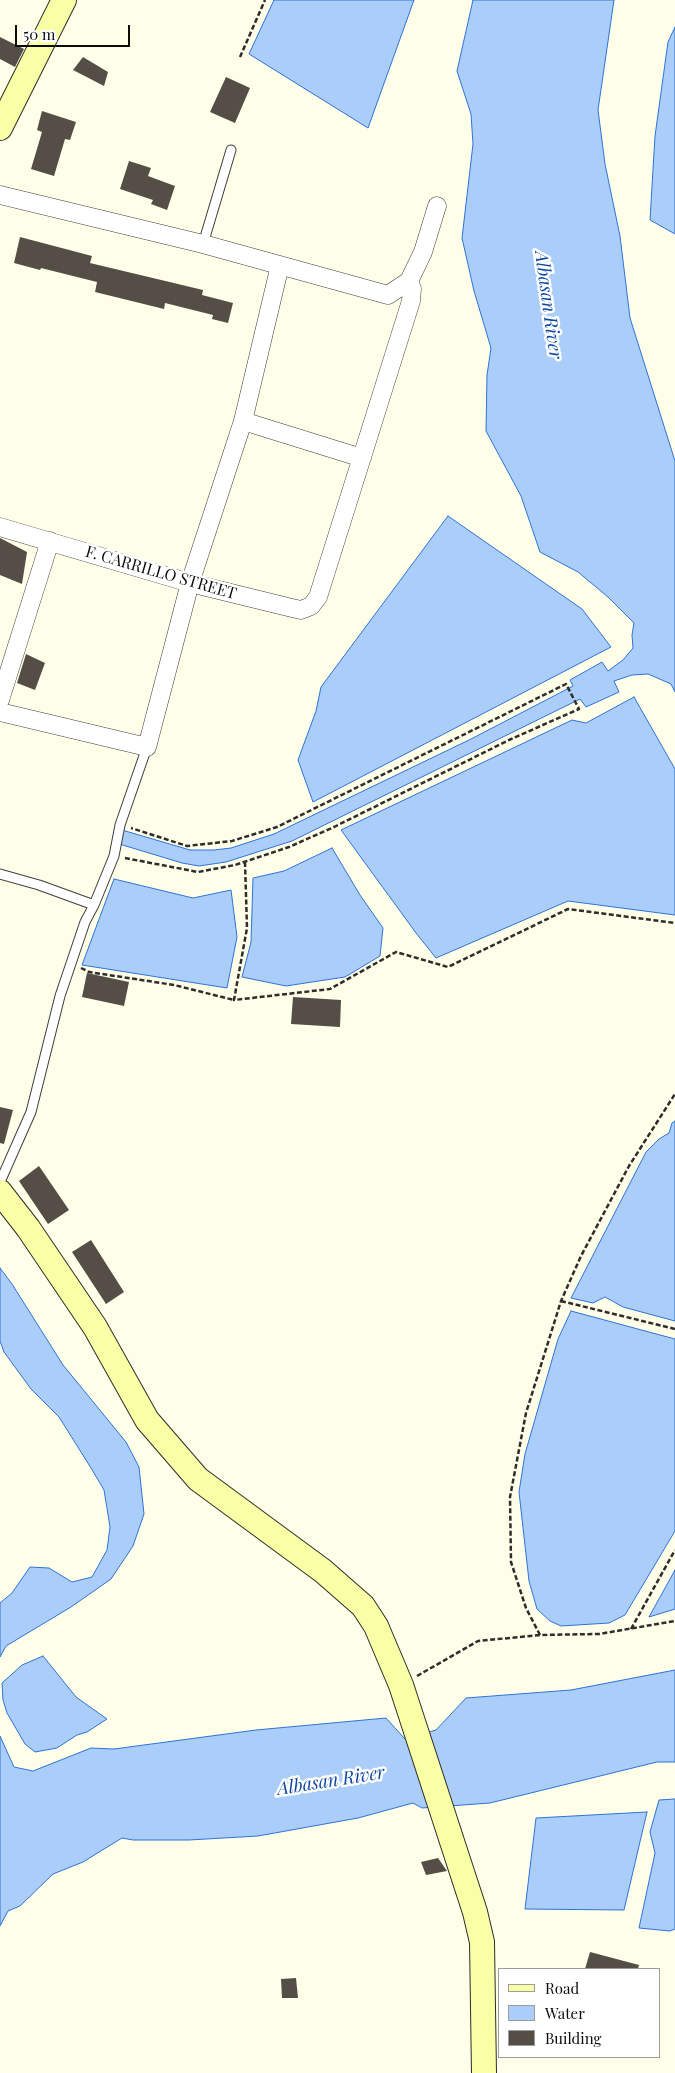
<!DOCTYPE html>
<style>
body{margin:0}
#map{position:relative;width:675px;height:2073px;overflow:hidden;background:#ffffe9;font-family:"Playfair Display",serif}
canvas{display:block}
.legend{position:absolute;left:498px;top:1968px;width:162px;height:90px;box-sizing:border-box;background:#fff;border:1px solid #9d9d9d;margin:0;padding:6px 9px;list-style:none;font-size:15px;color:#0b0b0b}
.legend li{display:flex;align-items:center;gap:10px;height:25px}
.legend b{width:25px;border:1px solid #9d9d9d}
.scale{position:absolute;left:15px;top:25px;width:115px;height:22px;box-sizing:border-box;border:2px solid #0b0b0b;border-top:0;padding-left:6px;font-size:15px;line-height:18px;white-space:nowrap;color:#0b0b0b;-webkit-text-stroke:4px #fff;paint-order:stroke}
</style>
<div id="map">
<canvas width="675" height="2073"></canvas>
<ul class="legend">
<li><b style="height:6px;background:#f9ffa4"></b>Road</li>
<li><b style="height:14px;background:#aacdfa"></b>Water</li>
<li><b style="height:14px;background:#544e47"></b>Building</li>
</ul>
<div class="scale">50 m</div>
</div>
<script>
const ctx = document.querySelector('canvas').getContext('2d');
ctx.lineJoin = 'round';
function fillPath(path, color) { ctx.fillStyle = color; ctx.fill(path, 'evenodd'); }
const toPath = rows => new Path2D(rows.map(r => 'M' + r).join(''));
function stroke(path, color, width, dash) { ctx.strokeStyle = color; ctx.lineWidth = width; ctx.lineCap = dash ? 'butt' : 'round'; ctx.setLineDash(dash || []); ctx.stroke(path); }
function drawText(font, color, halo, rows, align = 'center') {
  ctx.font = font + ' "Playfair Display",serif'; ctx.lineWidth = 5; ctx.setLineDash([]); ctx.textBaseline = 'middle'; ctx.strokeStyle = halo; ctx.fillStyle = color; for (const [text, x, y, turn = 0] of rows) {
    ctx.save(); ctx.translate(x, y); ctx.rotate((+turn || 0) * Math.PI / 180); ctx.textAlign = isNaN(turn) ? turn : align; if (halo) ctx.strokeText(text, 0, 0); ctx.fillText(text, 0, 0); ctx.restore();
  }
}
const water = toPath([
 [274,0,414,0,368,128,249,54,274,0],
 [473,0,614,0,598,110,605,164,620,236,630,318,675,461,675,692,671,684,648,674,632,675,614,681,619,692,586,707,580,699,292,841,226,862,199,866,182,863,116,843,122,830,190,850,214,850,231,848,274,834,471,739,573,686,570,680,602,662,608,671,623,660,633,648,632,635,634,623,608,597,578,572,540,552,521,496,486,431,487,375,491,348,474,291,462,238,473,144,471,114,457,71,473,0],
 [675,27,675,234,650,220,655,136,668,42,675,27],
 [448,516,582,609,611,647,313,802,298,760,316,711,321,687,448,516],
 [634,697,675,769,675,915,568,901,436,958,416,933,341,830,572,720,586,723,634,697],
 [332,848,360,895,383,928,380,956,345,977,286,986,242,977,251,942,253,878,284,871,332,848],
 [114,879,193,898,231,890,237,937,227,988,82,965,114,879],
 [675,1121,675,1321,623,1307,605,1297,593,1303,571,1298,646,1152,659,1139,669,1133,672,1123,675,1121],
 [0,1268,12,1284,63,1365,126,1442,139,1467,144,1514,133,1546,111,1579,71,1607,6,1646,0,1657,0,1603,12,1593,30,1567,49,1568,72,1582,92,1577,107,1550,110,1527,104,1490,91,1468,59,1417,31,1389,4,1352,0,1341,0,1268],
 [571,1311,675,1339,675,1531,625,1615,609,1623,561,1626,550,1621,537,1609,529,1581,519,1492,525,1454,558,1339,571,1311],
 [675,1570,675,1609,649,1617,675,1570],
 [43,1656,76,1697,107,1719,87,1732,77,1735,57,1748,35,1752,25,1744,7,1713,3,1700,2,1683,22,1665,43,1656],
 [675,1670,675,1762,657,1762,490,1803,422,1808,413,1803,358,1818,258,1836,189,1840,133,1840,122,1838,83,1862,53,1874,20,1906,8,1911,0,1926,0,1736,14,1767,33,1771,91,1748,114,1749,256,1730,386,1718,405,1739,436,1730,466,1698,571,1690,675,1670],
 [675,1799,675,1929,670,1931,639,1928,655,1853,650,1832,659,1800,675,1799],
 [647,1812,624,1910,525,1909,536,1818,647,1812]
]);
const building = toPath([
 [0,37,24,49,15,67,0,59],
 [83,57,108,72,104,86,73,70],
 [226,77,250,88,235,123,210,112],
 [42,111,76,122,70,140,65,139,54,176,31,169,42,132,37,130],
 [129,161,151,168,148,176,175,186,167,210,151,204,153,200,120,189],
 [20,237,92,256,90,263,203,290,202,295,233,303,228,323,212,319,213,315,165,303,164,309,95,292,97,282,41,268,40,270,14,263],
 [0,538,27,552,22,584,0,575],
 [26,654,45,663,35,690,17,683],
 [87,973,129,982,124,1006,82,997],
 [293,997,341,1000,340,1027,291,1024],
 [0,1107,13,1110,4,1144,0,1143],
 [39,1166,69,1210,48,1224,19,1181],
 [91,1240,124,1292,106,1304,72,1252],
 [438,1858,447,1871,426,1875,421,1862],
 [590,1952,639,1965,638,1969,585,1969],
 [296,1978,298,1998,282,1998,281,1979]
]);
const path = toPath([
 [240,57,265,0],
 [125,858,198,872,235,865,289,847,334,827,509,740,579,709,566,684,277,827,232,841,187,846,131,828],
 [245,862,247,928,234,1000,330,989,396,952,448,967,568,909,675,923],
 [81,968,89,972,174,985,234,1000],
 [561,1301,675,1329],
 [631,1629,675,1550],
 [540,1635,526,1608,511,1562,510,1497,526,1413,561,1301,581,1256,629,1166,675,1094],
 [417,1676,478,1641,540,1635,599,1634,675,1621]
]);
const lane = toPath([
 [203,244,231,150],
 [0,874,39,885,94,905],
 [0,1182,31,1112,60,996,85,922,94,905,114,856,120,825,147,747]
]);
const street = toPath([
 [0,195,203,244,388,295,409,281,412,289,411,301,318,597,311,606,301,610,292,608,190,583,0,527],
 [409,281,423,252,437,206],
 [243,421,362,458],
 [0,700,50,541],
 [0,712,147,747,190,583,243,421,280,265]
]);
const secondary = toPath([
 [0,128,64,0],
 [0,1192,28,1228,95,1327,147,1420,198,1479,323,1571,363,1606,376,1626,401,1685,475,1912,482,1942,484,2073]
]);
const streetNames = [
 ["F. CARRILLO STREET",161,573,16]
];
const waterNames = [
 ["Albasan River",548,305,82],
 ["Albasan River",331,1781,-9]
];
fillPath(water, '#aacdfa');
stroke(water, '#2d73d5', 1);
fillPath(building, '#544e47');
stroke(lane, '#3e3e3e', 11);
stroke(street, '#3e3e3e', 19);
stroke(secondary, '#2d2d2d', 26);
stroke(path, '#2d2d2d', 2.5, [5, 2.5]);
stroke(lane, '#fff', 9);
stroke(street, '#fff', 18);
stroke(secondary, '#f9ffa4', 24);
drawText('16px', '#0b0b0b', '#fff', streetNames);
drawText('italic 18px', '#0e47a2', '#fff', waterNames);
</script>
